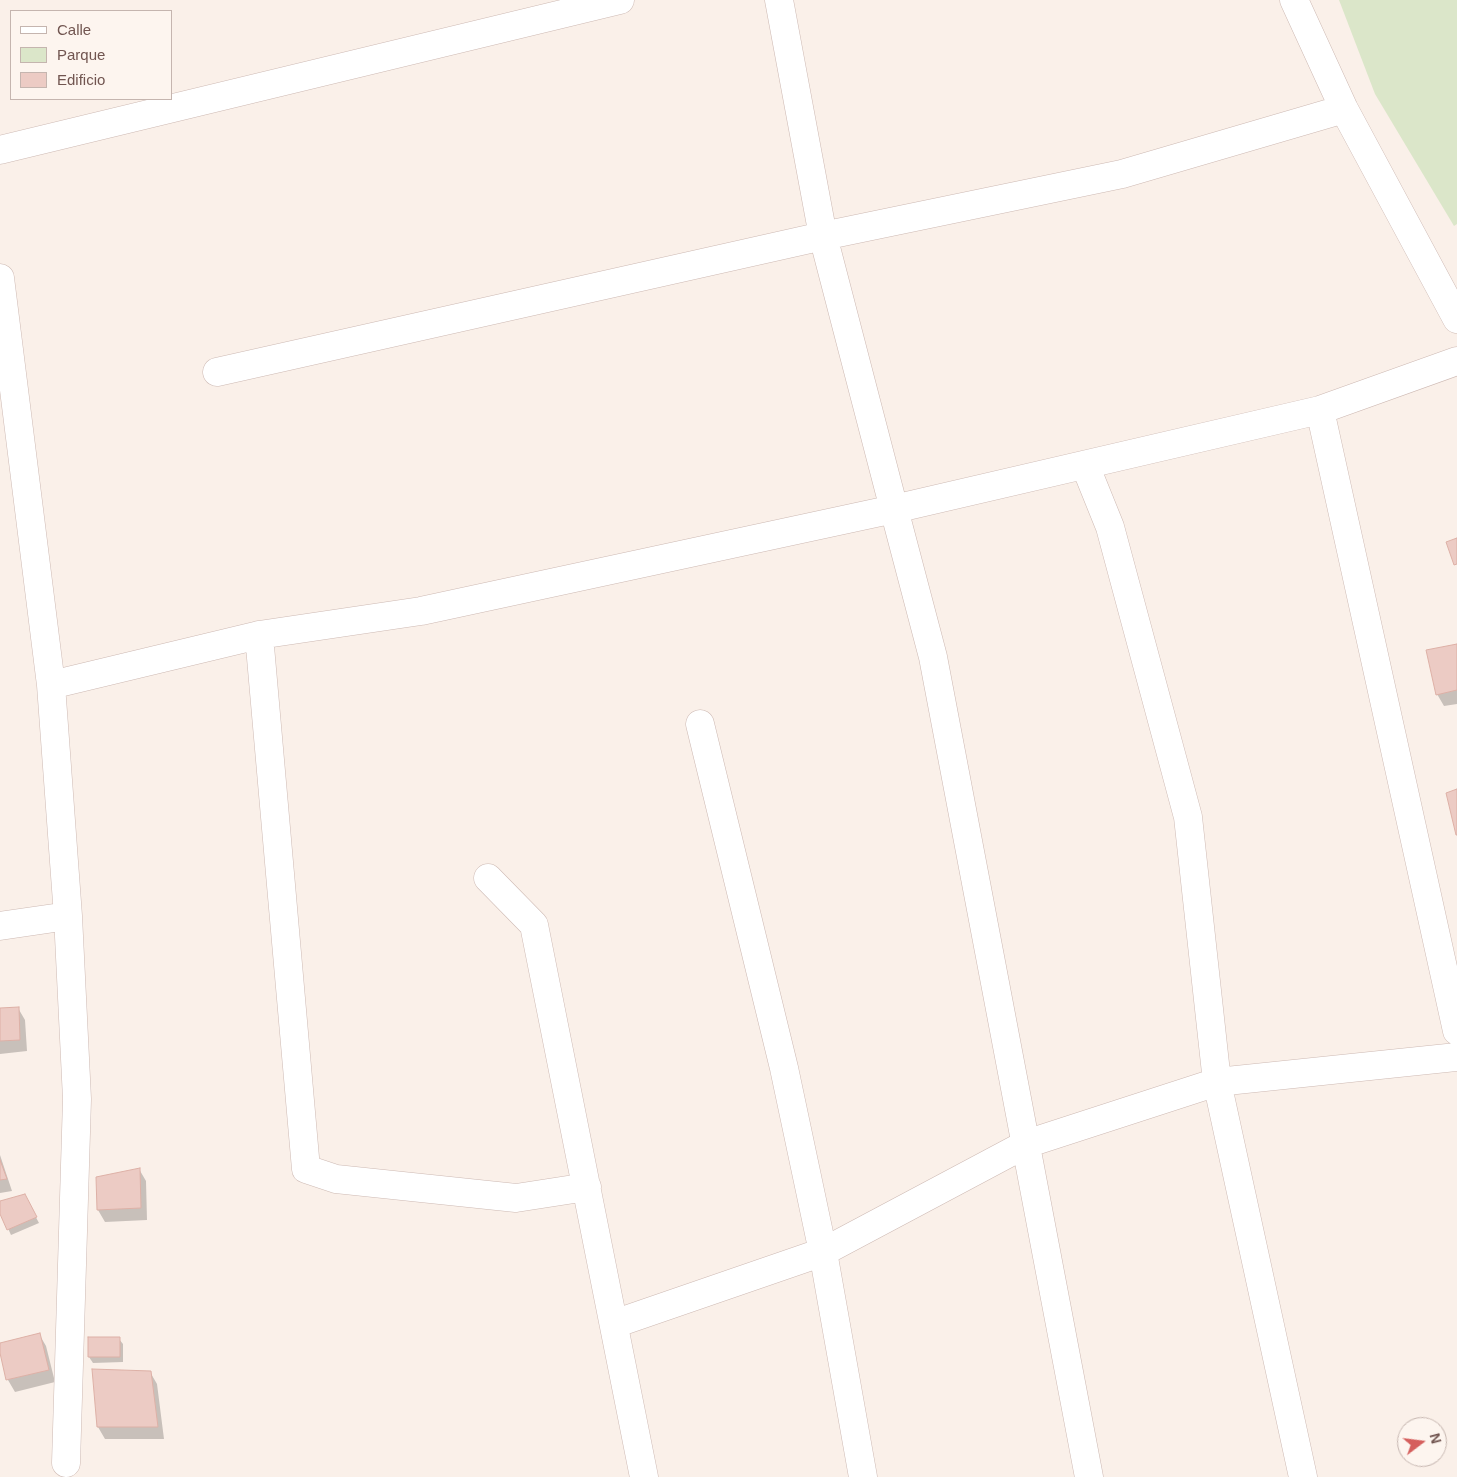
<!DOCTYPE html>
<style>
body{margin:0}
#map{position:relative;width:1457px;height:1477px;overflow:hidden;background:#faf0e9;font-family:Arial,sans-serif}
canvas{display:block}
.legend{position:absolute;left:10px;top:10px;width:162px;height:90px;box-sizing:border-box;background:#fdf5ef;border:1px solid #c5b5af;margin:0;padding:6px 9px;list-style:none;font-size:15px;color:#715550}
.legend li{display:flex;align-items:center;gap:10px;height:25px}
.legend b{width:25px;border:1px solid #c5b5af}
.north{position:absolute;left:1397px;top:1417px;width:50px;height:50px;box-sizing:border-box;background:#fdf5ef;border:1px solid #c5b5af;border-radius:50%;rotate:75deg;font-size:14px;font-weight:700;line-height:20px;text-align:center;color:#715550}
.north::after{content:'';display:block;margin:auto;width:18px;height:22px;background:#d55f5d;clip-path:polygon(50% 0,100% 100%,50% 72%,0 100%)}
</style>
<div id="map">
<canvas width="1457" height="1477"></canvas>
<ul class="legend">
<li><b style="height:6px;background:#fff"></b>Calle</li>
<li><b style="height:14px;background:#dbe6c9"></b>Parque</li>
<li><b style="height:14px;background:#eccbc4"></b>Edificio</li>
</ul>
<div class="north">N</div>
</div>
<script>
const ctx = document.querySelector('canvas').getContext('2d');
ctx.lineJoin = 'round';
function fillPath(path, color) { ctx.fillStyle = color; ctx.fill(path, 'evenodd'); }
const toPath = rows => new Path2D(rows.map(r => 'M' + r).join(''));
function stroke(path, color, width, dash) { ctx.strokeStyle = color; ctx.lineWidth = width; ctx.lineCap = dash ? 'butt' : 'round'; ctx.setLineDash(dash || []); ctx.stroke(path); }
const green = toPath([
 [1339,0,1457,0,1457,224,1454,226,1375,94]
]);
const shadow = toPath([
 [1457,645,1457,704,1444,706,1437,694],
 [18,1008,25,1020,27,1051,0,1054,0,1009],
 [0,1155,12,1191,0,1193],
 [139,1169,146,1181,147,1220,105,1222,98,1210],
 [24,1195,39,1223,11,1235,0,1211,0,1202],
 [39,1334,46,1346,55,1382,15,1392,8,1380,0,1344],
 [119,1339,123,1344,123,1362,93,1363,89,1357],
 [150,1372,157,1384,164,1439,105,1439,98,1427]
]);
const building = toPath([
 [1457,538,1457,564,1454,565,1446,542,1457,538],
 [1457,644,1457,690,1436,695,1426,650,1457,644],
 [1457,789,1457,835,1456,835,1446,793,1457,789],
 [19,1007,20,1040,0,1041,0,1008,19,1007],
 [0,1160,7,1179,0,1180,0,1160],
 [140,1168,141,1208,97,1210,96,1177,140,1168],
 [25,1194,37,1217,7,1230,0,1214,0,1201,25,1194],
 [40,1333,49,1370,6,1380,0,1353,0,1343,40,1333],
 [88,1337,120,1337,120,1357,88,1357,88,1337],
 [92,1369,151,1371,158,1427,97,1427,92,1369]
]);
const minor = toPath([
 [779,0,823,236,894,509,933,657,1089,1477],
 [1294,0,1344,109,1457,319],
 [0,150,620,0],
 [0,278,51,685,68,916,77,1099,66,1463],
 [217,372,823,236,1122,174,1344,109],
 [1320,410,1457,1031],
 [1085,465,1110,527,1188,817,1217,1082,1303,1477],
 [259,635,306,1169,336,1179,516,1198,587,1187],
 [51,685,259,635,421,611,894,509,1320,410,1457,361],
 [700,724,784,1068,823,1252,863,1477],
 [488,878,534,925,644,1477],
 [0,926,68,916],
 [614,1324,823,1252,1026,1144,1217,1082,1457,1057]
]);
fillPath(green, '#dbe6c9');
fillPath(shadow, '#0003');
fillPath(building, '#eccbc4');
stroke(building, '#ddb0a6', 1);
stroke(minor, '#cdb9b3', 29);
stroke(minor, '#fff', 28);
</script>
